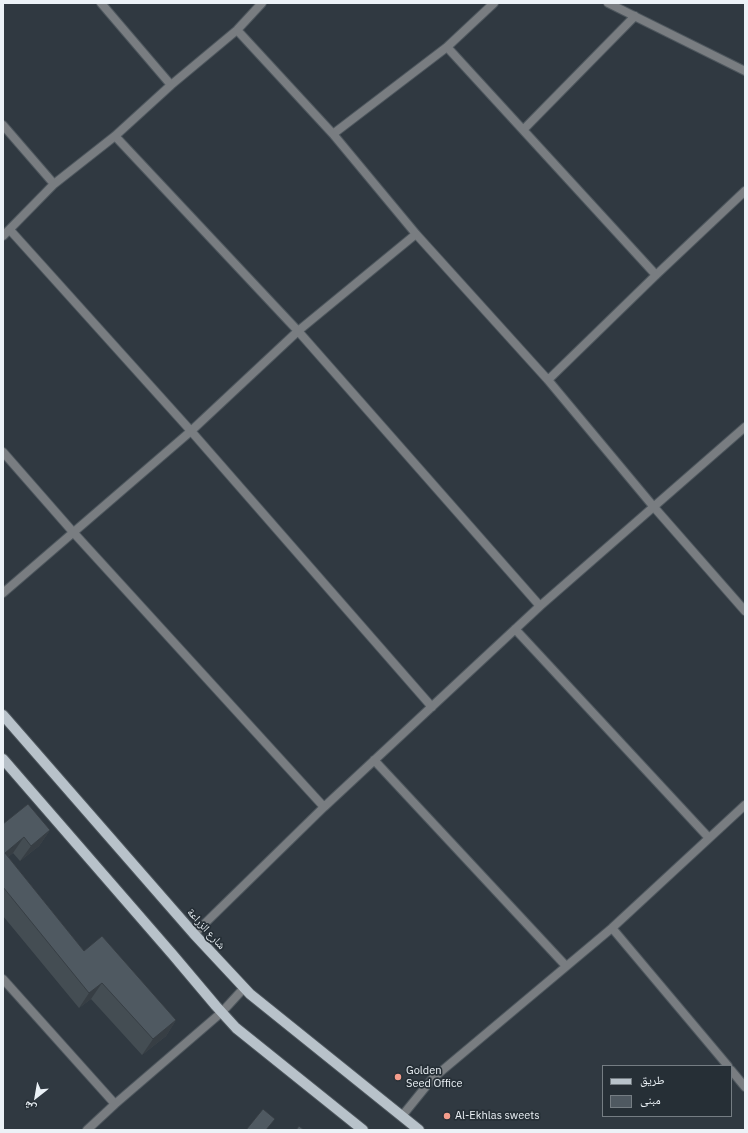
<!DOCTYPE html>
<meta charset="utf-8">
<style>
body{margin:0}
#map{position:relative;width:748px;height:1133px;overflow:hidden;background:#303941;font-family:"IBM Plex Sans","Noto Naskh Arabic",sans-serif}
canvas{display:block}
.frame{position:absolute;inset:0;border:4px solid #ecf2f7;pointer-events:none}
.legend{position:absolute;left:602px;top:1065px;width:130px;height:52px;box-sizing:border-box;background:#262f36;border:1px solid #757d83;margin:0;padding:5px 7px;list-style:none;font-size:12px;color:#ecf2f7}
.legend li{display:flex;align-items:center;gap:8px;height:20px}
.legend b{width:20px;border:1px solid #757d83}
.north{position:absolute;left:16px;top:1077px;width:40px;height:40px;-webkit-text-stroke:3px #262f36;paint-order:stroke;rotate:211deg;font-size:11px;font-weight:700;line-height:16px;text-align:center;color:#ecf2f7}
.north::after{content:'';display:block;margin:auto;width:14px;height:18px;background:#ecf2f7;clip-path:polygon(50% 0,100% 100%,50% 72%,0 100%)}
</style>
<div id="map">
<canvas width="748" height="1133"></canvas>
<div class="frame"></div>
<ul class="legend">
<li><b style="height:5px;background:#b8c2ca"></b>طريق</li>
<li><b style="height:11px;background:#4f5961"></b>مبنى</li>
</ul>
<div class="north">ش</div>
</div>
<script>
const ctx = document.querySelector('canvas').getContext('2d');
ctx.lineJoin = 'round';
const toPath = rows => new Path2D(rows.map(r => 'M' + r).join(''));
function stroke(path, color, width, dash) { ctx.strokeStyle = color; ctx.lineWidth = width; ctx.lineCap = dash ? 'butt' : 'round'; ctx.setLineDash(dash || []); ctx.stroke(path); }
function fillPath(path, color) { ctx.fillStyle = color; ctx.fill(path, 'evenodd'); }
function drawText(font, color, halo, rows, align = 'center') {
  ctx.font = font + ' "IBM Plex Sans","Noto Naskh Arabic",sans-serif'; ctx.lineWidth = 3.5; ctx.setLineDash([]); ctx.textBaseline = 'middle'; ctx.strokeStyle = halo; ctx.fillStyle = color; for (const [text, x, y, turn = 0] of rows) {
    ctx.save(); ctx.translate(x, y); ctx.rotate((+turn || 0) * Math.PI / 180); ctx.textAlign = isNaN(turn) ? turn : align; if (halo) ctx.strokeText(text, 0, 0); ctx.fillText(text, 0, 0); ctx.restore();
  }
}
const street = toPath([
 [101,3,171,85],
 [608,3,745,71],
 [237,30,333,134,416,234,548,380,653,506,745,611],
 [447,47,656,275],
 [3,125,54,184],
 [523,130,635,16],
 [333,134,447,47,494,3],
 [115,136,298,331,540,606],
 [10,230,191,431,432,707],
 [3,236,54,184,115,136,171,85,237,30,262,3],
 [548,380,656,275,745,191],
 [3,452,73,532,324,807],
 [3,593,191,431,298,331,416,234],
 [515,629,709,838],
 [374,760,566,966],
 [612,928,728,1066],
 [194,934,324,807,540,606,745,427],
 [3,979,115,1104],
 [731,1070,745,1087],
 [402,1116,432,1079,612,928,745,805],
 [87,1130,115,1104,222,1012,244,988]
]);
const primary = toPath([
 [3,715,194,934,250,994,419,1130],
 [3,759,173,955,216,1006,236,1028,363,1130]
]);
const wall = toPath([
 [3,824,50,830,39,846,20,861,13,853,8,857,84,951,176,1020,166,1036,142,1055,91,999,79,1008,3,916]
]);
const shadedWall = toPath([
 [50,830,39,846,20,861,31,846],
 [24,837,13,853,3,861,5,853],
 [102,983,91,999,79,1008,89,993],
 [176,1020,166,1036,142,1055,153,1039]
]);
const building = toPath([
 [28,804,50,830,31,846,24,837,5,853,84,951,102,936,176,1020,153,1039,102,983,89,993,3,887,3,824,28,804],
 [263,1109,275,1119,266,1130,246,1130,263,1109],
 [299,1126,304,1130,296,1130,299,1126]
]);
const markers = [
 [398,1077,4,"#f49d8c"],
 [447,1116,4,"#f49d8c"]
];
const streetNames = [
 ["شارع الزراعة",206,929,48]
];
const poiNames = [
 ["Golden",406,1071],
 ["Seed Office",406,1084],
 ["Al-Ekhlas sweets",455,1116]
];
stroke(street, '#4e575e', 10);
stroke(primary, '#4e575e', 12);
stroke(street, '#797d81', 8);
stroke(primary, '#b8c2ca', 10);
fillPath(wall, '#444d53');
fillPath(shadedWall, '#373e44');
fillPath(building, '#4f5961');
stroke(building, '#373e44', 1);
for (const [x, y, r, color] of markers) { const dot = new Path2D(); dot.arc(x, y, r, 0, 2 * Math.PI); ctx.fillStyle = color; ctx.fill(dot); stroke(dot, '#262f36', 1.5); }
drawText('11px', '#ecf2f7', '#262f36', streetNames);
drawText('11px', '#ecf2f7', '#262f36', poiNames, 'left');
</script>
